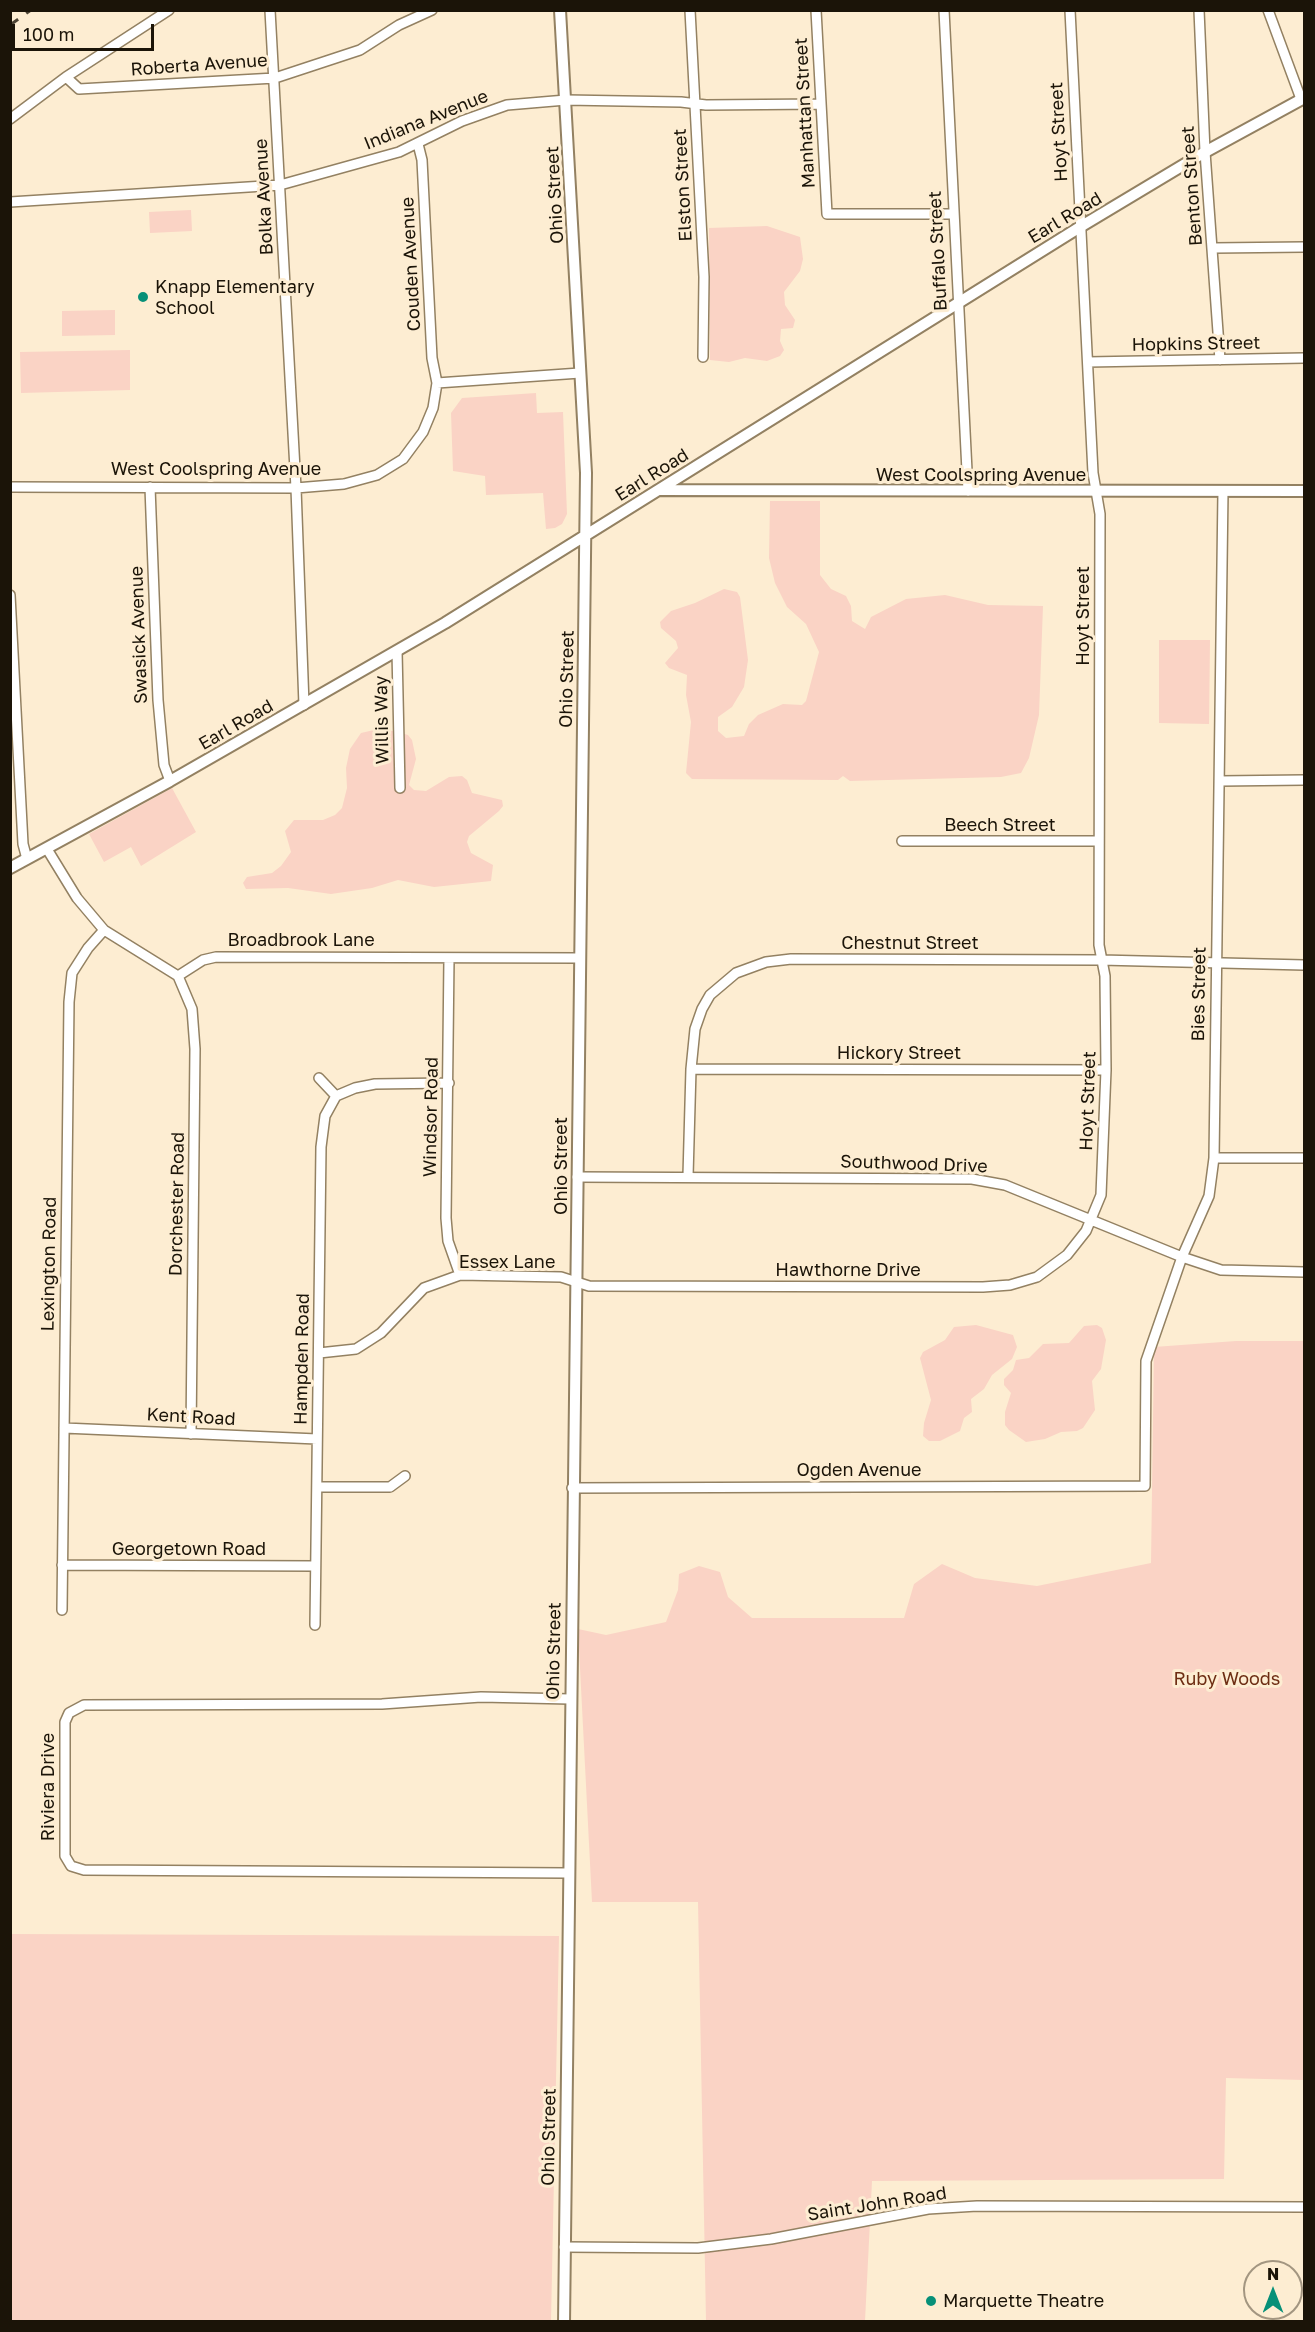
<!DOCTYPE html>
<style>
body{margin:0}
#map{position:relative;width:1315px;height:2332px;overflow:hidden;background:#fdedd2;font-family:"Golos Text",sans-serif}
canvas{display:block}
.frame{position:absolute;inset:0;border:12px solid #1b1408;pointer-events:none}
.north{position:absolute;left:1243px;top:2260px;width:60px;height:60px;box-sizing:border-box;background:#fdedd2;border:2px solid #a39681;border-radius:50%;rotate:0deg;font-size:16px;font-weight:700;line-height:24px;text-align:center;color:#1b1408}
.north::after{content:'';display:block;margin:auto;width:21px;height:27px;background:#079078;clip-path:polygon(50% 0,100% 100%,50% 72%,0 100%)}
.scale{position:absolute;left:12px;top:24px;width:142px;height:27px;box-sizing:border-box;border:3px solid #1b1408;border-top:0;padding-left:8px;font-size:18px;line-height:21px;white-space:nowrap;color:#1b1408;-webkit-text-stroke:4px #fdedd2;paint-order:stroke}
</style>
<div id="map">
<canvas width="1315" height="2332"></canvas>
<div class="frame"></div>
<div class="north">N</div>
<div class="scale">100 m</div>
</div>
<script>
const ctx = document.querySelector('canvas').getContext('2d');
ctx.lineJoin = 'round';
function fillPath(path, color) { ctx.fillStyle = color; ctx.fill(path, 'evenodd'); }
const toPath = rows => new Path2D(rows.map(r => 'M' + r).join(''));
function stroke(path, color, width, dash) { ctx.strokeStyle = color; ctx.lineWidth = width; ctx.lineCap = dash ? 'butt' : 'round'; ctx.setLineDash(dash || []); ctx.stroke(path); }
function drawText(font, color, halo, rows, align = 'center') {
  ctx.font = font + ' "Golos Text",sans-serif'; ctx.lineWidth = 6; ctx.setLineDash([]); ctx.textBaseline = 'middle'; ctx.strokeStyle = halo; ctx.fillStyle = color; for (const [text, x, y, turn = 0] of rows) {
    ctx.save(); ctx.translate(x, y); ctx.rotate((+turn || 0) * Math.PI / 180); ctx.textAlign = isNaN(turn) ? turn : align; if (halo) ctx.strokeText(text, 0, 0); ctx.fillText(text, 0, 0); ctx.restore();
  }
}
const green = toPath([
 [191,210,192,231,150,233,149,212],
 [767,226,800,237,803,259,800,271,784,292,785,305,795,320,793,328,781,329,780,341,784,350,780,356,767,361,745,358,729,362,710,360,709,228],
 [115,310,115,335,62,336,62,311],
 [130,350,130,390,21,393,20,352],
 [536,393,537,413,563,412,567,514,562,524,555,528,546,529,543,493,486,495,485,476,453,471,451,413,462,398],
 [770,501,820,501,820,575,831,589,846,596,851,606,852,621,865,629,871,617,906,599,945,595,988,605,1043,606,1039,715,1029,758,1021,773,1001,777,850,781,843,776,838,780,692,779,686,773,691,722,686,695,687,675,669,668,665,663,678,648,676,641,661,628,660,622,671,611,695,603,724,589,737,592,740,597,748,660,744,687,732,707,718,717,718,731,726,738,744,736,749,724,758,715,783,704,802,705,806,701,819,652,806,624,787,607,775,583,769,558],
 [1159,640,1210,640,1209,724,1159,723],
 [374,730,394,731,408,735,412,740,416,759,409,785,414,790,426,791,449,777,462,776,467,780,472,793,502,800,503,806,499,811,469,836,467,842,471,853,493,865,491,881,434,887,398,880,372,888,331,894,288,888,246,889,243,883,247,877,272,873,281,866,291,852,285,831,294,820,323,820,335,815,342,808,347,788,346,768,350,749,361,733],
 [172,788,196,832,141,866,131,847,104,862,89,834],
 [976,1325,1013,1335,1017,1347,1012,1359,992,1375,984,1389,971,1399,972,1412,964,1418,960,1431,940,1441,929,1441,923,1436,924,1423,931,1400,920,1358,923,1352,945,1340,954,1327],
 [1097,1325,1102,1328,1106,1340,1101,1369,1092,1381,1095,1410,1083,1428,1077,1431,1061,1432,1045,1439,1026,1442,1009,1430,1005,1425,1005,1412,1011,1393,1004,1385,1004,1379,1013,1370,1016,1360,1029,1358,1043,1344,1069,1343,1084,1326],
 [1236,1341,1304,1341,1304,2080,1226,2078,1224,2179,872,2181,865,2321,706,2321,698,1902,592,1902,578,1629,606,1635,666,1622,678,1590,679,1574,699,1566,720,1572,728,1597,752,1618,904,1618,914,1584,942,1564,975,1578,1037,1586,1151,1563,1154,1347],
 [11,1934,559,1936,551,2321,11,2321]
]);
const minor = toPath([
 [270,10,296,488,304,705],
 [690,10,704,277,703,357],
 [816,10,827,214,952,214],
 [944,10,968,491],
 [1199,10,1205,152,1220,360],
 [1268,10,1301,99],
 [66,77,79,89,275,78,360,50,399,25,432,10],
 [10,119,66,77,169,10],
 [10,202,280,185,399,152,462,121,507,105,566,100,681,102,706,105,821,104],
 [1214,248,1304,247],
 [1088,362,1304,358],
 [437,383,580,373],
 [10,487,296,488,344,484,377,475,403,459,423,432,433,408,437,383,432,358,422,160,418,144],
 [150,487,158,700,164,765,170,781],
 [10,595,23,844,27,859],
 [397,651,400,788],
 [1220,781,1304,780],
 [902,841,1098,841],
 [47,849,77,898,104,930,178,976,203,960,216,957,580,958],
 [449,958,446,1218,448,1241,460,1275],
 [178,976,192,1009,195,1049,191,1434],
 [691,1069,1106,1070],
 [319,1078,336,1096],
 [1214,1158,1304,1158],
 [688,1176,691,1069,695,1029,702,1009,710,995,736,973,766,962,791,959,1101,960,1304,965],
 [577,1177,972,1179,1005,1185,1182,1257,1221,1270,1304,1272],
 [319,1353,356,1349,381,1333,424,1288,460,1275,561,1277,589,1286,983,1287,1010,1285,1037,1277,1067,1255,1086,1231,1101,1195,1106,1070,1105,976,1099,945,1100,514,1093,473,1070,10],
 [64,1428,317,1439],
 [317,1487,390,1487,405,1476],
 [572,1488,1145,1486,1146,1361,1182,1257,1209,1196,1214,1158,1223,491],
 [62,1565,315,1566],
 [62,1610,69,1002,72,973,88,948,104,930],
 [315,1625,321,1147,325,1116,336,1096,355,1088,375,1084,449,1083],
 [568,1873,84,1870,71,1866,65,1856,65,1722,69,1713,84,1705,382,1704,481,1697,570,1699],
 [564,2247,698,2248,771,2239,928,2209,977,2206,1304,2207]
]);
const tertiary = toPath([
 [560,10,586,473,564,2322],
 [660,490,1304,491],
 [10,868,170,781,445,623,1080,227,1205,152,1304,98]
]);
const rail = toPath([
 [10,25,31,10]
]);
const markers = [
 [143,297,6,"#079078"],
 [931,2301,6,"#079078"]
];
const streetNames = [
 ["Roberta Avenue",199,65,-4],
 ["Manhattan Street",805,113,-93],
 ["Indiana Avenue",426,120,-22],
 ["Hoyt Street",1059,132,-93],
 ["Elston Street",683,185,-93],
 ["Benton Street",1192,186,-94],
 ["Ohio Street",555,195,-93],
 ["Bolka Avenue",264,197,-93],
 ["Earl Road",1065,218,-31],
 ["Buffalo Street",938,251,-93],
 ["Couden Avenue",411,264,-93],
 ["Hopkins Street",1196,344,-1],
 ["West Coolspring Avenue",216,469],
 ["Earl Road",652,475,-32],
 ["West Coolspring Avenue",981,475],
 ["Hoyt Street",1083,616,-90],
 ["Swasick Avenue",139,635,-92],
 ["Ohio Street",567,679,-89],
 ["Willis Way",382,720,-91],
 ["Earl Road",236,725,-30],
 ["Beech Street",1000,825],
 ["Broadbrook Lane",301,940],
 ["Chestnut Street",910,943],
 ["Bies Street",1199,994,-89],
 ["Hickory Street",899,1053],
 ["Hoyt Street",1088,1101,-88],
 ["Windsor Road",431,1117,-89],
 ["Southwood Drive",914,1164,2],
 ["Ohio Street",561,1166,-90],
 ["Dorchester Road",177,1204,-89],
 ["Essex Lane",507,1262],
 ["Lexington Road",49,1264,-89],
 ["Hawthorne Drive",848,1270],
 ["Hampden Road",302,1359,-89],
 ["Kent Road",191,1417,3],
 ["Ogden Avenue",859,1470],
 ["Georgetown Road",189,1549],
 ["Ohio Street",554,1651,-89],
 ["Riviera Drive",48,1787,-90],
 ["Ohio Street",549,2137,-89],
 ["Saint John Road",877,2204,-9]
];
const poiNames = [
 ["Knapp Elementary",155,287],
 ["School",155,308],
 ["Marquette Theatre",943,2301]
];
const parkNames = [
 ["Ruby Woods",1227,1679]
];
fillPath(green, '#fad3c5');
stroke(minor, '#938162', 12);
stroke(tertiary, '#938162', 14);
stroke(minor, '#fff', 9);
stroke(tertiary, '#fff', 10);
stroke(rail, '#4c4334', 3, [10, 10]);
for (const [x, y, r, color] of markers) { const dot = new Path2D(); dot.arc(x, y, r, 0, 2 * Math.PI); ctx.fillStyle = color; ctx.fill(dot); stroke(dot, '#fdedd2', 2); }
drawText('18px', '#1b1408', '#fdedd2', streetNames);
drawText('18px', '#1b1408', '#fdedd2', poiNames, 'left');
drawText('18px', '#6d2d13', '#fdedd2', parkNames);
</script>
